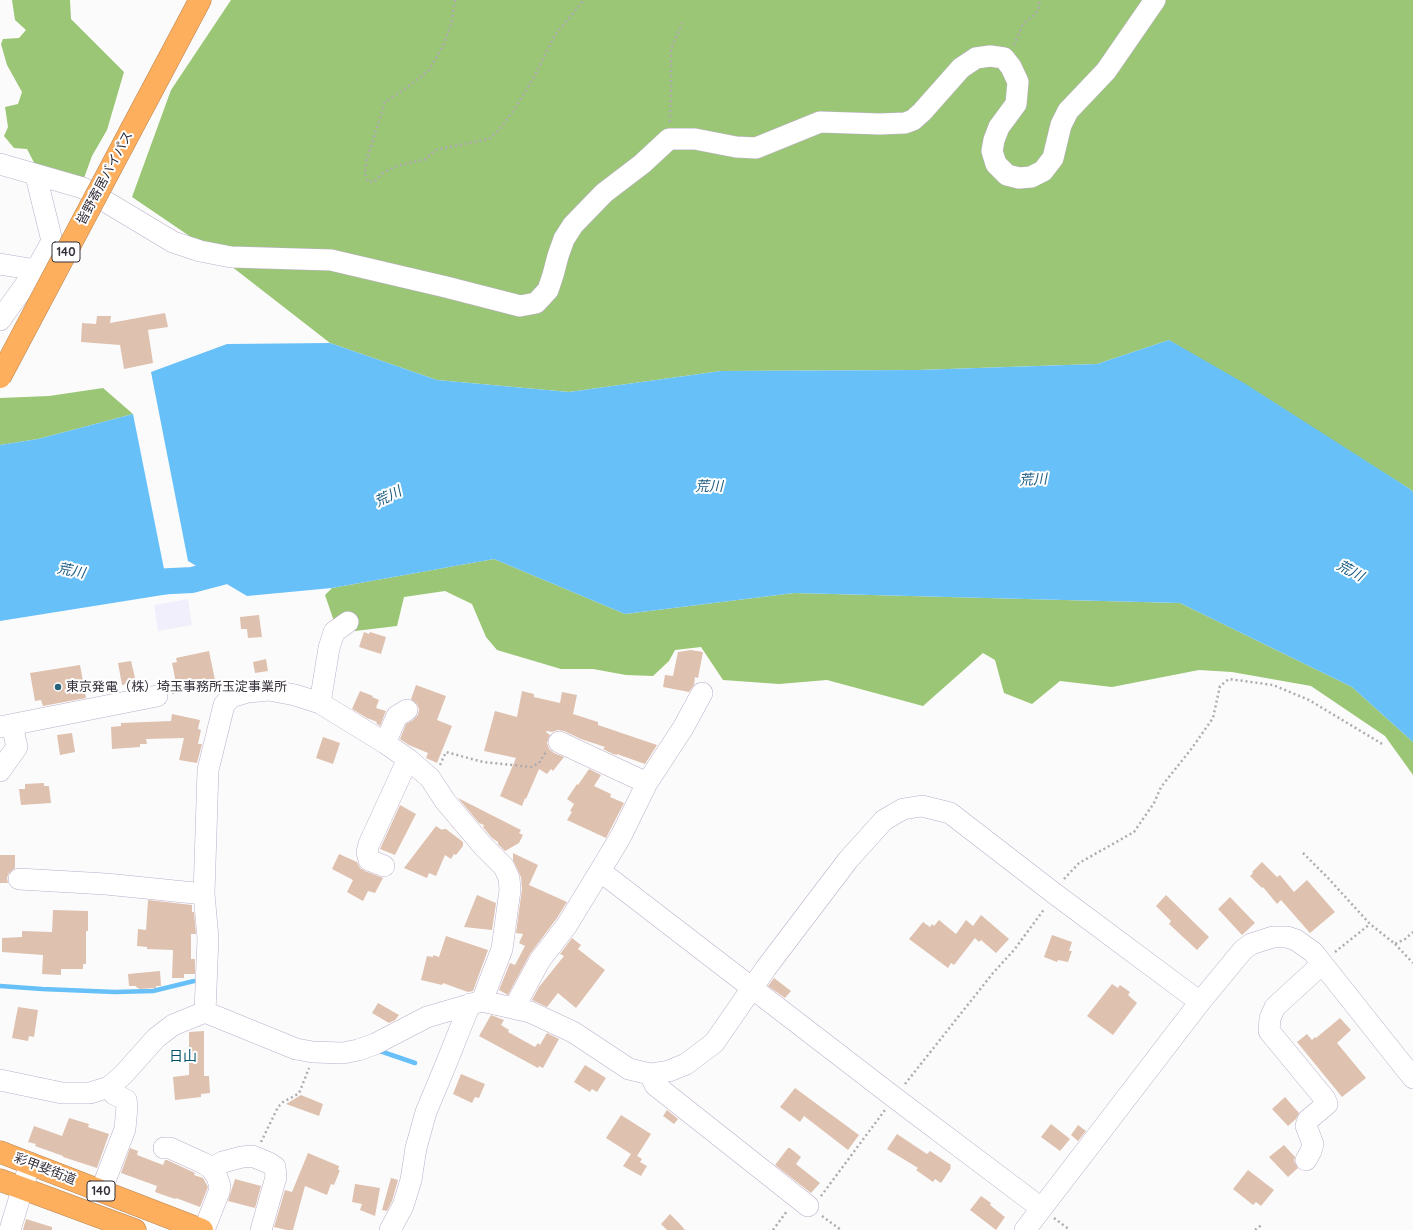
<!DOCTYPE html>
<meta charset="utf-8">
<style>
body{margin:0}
canvas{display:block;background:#fbfbfb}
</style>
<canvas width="1413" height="1230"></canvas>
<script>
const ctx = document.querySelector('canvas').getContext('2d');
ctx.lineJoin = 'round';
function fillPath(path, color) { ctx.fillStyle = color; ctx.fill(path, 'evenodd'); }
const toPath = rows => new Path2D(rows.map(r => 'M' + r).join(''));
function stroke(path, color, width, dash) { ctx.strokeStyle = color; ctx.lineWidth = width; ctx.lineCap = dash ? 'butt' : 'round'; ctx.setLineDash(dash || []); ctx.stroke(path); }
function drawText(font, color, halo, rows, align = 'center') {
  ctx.font = font + ' Quicksand,"Noto Sans JP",sans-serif'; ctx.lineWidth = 4; ctx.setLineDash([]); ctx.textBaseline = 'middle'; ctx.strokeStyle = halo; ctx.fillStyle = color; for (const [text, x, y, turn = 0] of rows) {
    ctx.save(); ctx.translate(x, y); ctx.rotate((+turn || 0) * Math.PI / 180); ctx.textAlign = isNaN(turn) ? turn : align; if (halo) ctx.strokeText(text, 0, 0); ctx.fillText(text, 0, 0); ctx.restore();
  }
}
const industrial = toPath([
 [188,599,192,625,158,631,154,605]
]);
const forest = toPath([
 [12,0,70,0,71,19,124,72,107,130,92,156,84,178,39,172,27,149,14,148,4,136,8,127,5,107,18,104,22,92,7,65,1,44,3,39,19,38,26,30,15,20],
 [231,0,1413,0,1413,492,1410,489,1169,340,1097,364,918,370,721,371,569,392,437,380,330,343,213,252,132,197,171,90],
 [103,388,133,414,38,439,0,445,0,398,49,396],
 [494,559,625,614,794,593,1180,603,1352,687,1413,742,1413,775,1385,736,1311,686,1232,672,1199,670,1112,687,1060,681,1032,704,1004,693,995,660,983,653,923,706,827,680,779,684,723,680,701,647,675,650,669,661,653,676,626,675,593,669,561,669,497,650,486,637,472,604,445,591,404,597,397,626,338,633,325,595,332,588]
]);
const water = toPath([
 [1169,340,1244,383,1410,489,1413,492,1413,742,1352,687,1180,603,794,593,625,614,494,559,332,588,247,596,188,561,151,372,227,344,330,343,437,380,569,392,721,371,918,370,1097,364],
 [133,414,169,594,0,621,0,445,38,439]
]);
const stream = toPath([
 [0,986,42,989,115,992,153,991,194,981],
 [377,1050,415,1063]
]);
const river = toPath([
 [132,583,192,580,245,566]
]);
const building = toPath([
 [165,313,168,327,148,330,153,363,124,369,120,345,81,342,82,323,96,324,97,316,111,316,110,323],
 [259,615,262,637,248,638,247,629,241,629,240,617],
 [364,632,369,634,370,632,386,637,381,654,359,647],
 [691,650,703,652,698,678,695,677,694,685,689,692,663,687,665,675,673,676,678,652],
 [209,651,215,680,190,685,189,681,176,683,172,663,177,662,176,658],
 [266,659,268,671,255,673,253,662],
 [131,661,136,682,122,685,118,663],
 [80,665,86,698,43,706,41,700,35,701,30,673],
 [416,685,446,696,437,720,452,726,437,763,426,758,428,753,409,745,400,739,406,724,413,720,418,715,419,709,417,704,411,699],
 [360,691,373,696,372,697,379,700,376,708,386,711,380,726,376,723,377,722,367,718,352,709],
 [522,691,534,694,534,697,560,703,562,692,577,695,573,714,598,722,598,725,657,745,645,764,617,754,617,755,613,754,603,749,605,747,581,739,564,731,558,730,552,732,547,731,546,732,550,735,547,743,549,749,554,753,564,757,553,771,551,769,547,774,539,769,526,799,525,798,522,806,500,796,516,758,484,751,495,711,517,717],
 [172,714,200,720,198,729,201,730,198,744,202,744,197,763,179,760,184,738,146,739,147,744,140,744,140,747,112,749,111,727,121,726,121,723,171,721],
 [72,733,75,752,60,755,57,735],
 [323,737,340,743,333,764,316,758],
 [589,769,601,775,594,786,611,794,610,797,624,803,606,838,567,820,572,812,570,811,574,804,567,799,577,784,578,785],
 [44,783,44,786,49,786,51,803,21,805,19,789,25,789,25,784],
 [458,798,521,830,519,833,523,835,519,843,505,851,498,844,498,842,492,838,483,827,484,825,479,823],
 [400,805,416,814,395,855,380,849],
 [436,826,442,830,443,829,446,829,463,842,463,846,456,855,454,854,451,859,445,855,436,876,429,873,427,878,404,868],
 [513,853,538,865,529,885,567,902,557,918,530,954,508,995,499,990,510,963,515,965,525,946,519,943,523,934,516,933,522,889,521,877,513,860],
 [339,854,357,862,360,868,365,871,383,878,375,893,368,891,363,901,347,892,353,880,332,869],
 [0,855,15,855,15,868,9,873,7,878,8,883,0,883],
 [1262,862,1277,877,1280,875,1294,892,1307,880,1335,912,1310,933,1281,900,1277,904,1263,887,1262,888,1250,876,1253,873,1252,872],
 [477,895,496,903,492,930,464,927],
 [1166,895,1209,937,1197,950,1169,924,1171,921,1156,906],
 [1230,897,1255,923,1242,935,1218,909],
 [148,900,192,905,192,912,194,912,196,934,191,934,191,959,195,959,195,974,184,974,184,978,172,978,173,950,147,949,147,947,137,946,138,929,146,930],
 [53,910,88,911,88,931,86,931,86,964,83,964,83,969,61,969,61,975,42,974,43,955,2,952,2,938,22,937,22,931,52,932],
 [981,915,1009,939,996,953,981,940,979,942,975,938,954,965,951,963,948,968,909,939,923,922,930,927,932,924,934,926,939,920,956,934,966,920,973,926],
 [1052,935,1072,942,1069,951,1072,951,1068,962,1058,960,1057,962,1044,957],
 [446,936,488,950,473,991,468,992,443,983,442,985,421,980,427,956,433,957,433,955,439,957],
 [572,938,581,945,578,949,605,970,576,1008,558,993,547,1007,532,1000,539,987,564,956,560,954],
 [160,971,161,986,156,986,156,988,139,989,139,988,137,988,136,986,129,986,128,974],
 [774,978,791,991,785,998,768,986],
 [1112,984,1118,988,1120,985,1130,992,1128,995,1137,1003,1113,1035,1087,1016],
 [378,1003,399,1015,395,1020,389,1023,372,1013],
 [18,1007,38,1010,34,1037,29,1036,28,1041,12,1038],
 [491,1015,504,1020,501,1025,509,1030,508,1032,535,1047,538,1043,540,1045,547,1033,559,1039,543,1068,539,1066,538,1068,479,1036],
 [1340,1018,1351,1030,1337,1043,1366,1078,1342,1097,1297,1042,1307,1034,1312,1040,1315,1037,1316,1038],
 [204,1031,204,1076,209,1076,210,1093,201,1094,201,1097,175,1100,173,1077,189,1075,189,1032],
 [585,1065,606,1078,597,1092,592,1089,590,1092,574,1082],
 [461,1074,485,1084,479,1098,475,1097,472,1103,453,1094],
 [795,1088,859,1135,848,1150,804,1116,800,1122,780,1107],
 [301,1095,323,1104,319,1116,286,1104],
 [1285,1097,1299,1113,1296,1119,1288,1126,1272,1109],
 [667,1110,678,1119,674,1124,663,1116],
 [621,1115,651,1134,637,1156,642,1159,640,1162,647,1166,641,1176,623,1166,631,1154,606,1138],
 [69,1118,89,1124,88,1127,109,1134,97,1168,63,1157,63,1156,35,1146,36,1144,28,1142,34,1126,62,1136],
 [1051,1124,1070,1139,1060,1151,1041,1137],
 [1078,1125,1086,1131,1078,1141,1071,1135],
 [897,1134,927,1154,930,1151,951,1165,950,1167,951,1168,941,1183,935,1179,933,1182,916,1170,918,1168,887,1149],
 [1284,1145,1295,1157,1294,1161,1298,1168,1288,1177,1269,1157],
 [130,1148,138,1151,137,1155,163,1165,165,1160,167,1160,195,1173,194,1175,203,1178,208,1187,200,1207,176,1198,175,1199,155,1192,157,1186,121,1173],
 [788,1148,790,1148,801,1157,796,1164,820,1183,811,1193,775,1165],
 [308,1153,339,1166,338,1170,340,1170,334,1185,331,1184,327,1195,305,1186,293,1230,287,1230,274,1227,285,1190,292,1192],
 [1248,1170,1274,1190,1261,1206,1256,1202,1253,1205,1233,1189],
 [391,1178,398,1180,392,1201,387,1211,382,1210],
 [235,1179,261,1186,255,1208,228,1201],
 [355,1184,380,1188,375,1216,360,1210,362,1204,352,1202],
 [981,1196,991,1203,990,1205,1005,1217,996,1230,970,1210],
 [670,1214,679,1223,685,1230,667,1230,661,1224],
 [26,1219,52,1227,52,1230,23,1230]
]);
const path = toPath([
 [455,0,451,24,443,46,429,70,409,86,385,102,366,162,365,174,368,181,374,182,383,173,397,166,426,159,435,150,489,139,499,130,514,110,533,79,555,35,584,0],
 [1014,45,1023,24,1032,17,1038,11,1040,0],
 [670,122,671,89,671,49,682,23],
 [172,693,220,683],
 [440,765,446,752,483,762,531,767,539,763,546,752],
 [1303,853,1328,878,1370,924,1395,944,1405,939,1413,932],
 [1064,879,1079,863,1134,832,1154,803,1161,787,1192,748,1213,718,1220,686,1229,679,1273,685,1309,700,1384,745],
 [1395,944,1413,963],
 [1335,952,1370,924],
 [905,1084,993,973,1014,950,1045,908],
 [261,1142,278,1107,283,1102,298,1094,300,1091,309,1068],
 [821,1196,885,1110],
 [822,1216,841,1230],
 [1054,1218,1070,1230],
 [773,1230,787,1211],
 [1255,1230,1263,1224]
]);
const minor = toPath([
 [0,164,83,188,173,242,200,251,231,257,331,260,446,287,520,306,536,303,548,290,553,275,558,256,564,239,573,225,604,193,642,164,669,139,695,139,736,147,756,148,820,122,880,124,905,123,913,120,922,112,961,68,976,58,990,56,1004,58,1011,67,1018,82,1016,104,999,127,994,140,992,151,996,164,1007,175,1019,178,1031,177,1043,171,1053,158,1061,125,1068,111,1106,71,1155,0],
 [0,264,36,270],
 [0,320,36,270,52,241,36,176],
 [320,703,329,648,334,632,348,622],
 [0,727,157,696],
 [559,742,647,783],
 [385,743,397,716,407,710],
 [0,771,17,747,12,725],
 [384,866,369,860,367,852,369,844,408,759],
 [600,871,895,1098,1041,1208],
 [19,879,106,884,204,894,208,938,205,1012],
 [204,894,208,770,224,705,231,697,248,692,269,690,295,695,320,703,385,743,408,759,430,778,445,801,483,846,504,867,509,878,510,890,502,949,482,1001],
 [514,1008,540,960,567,925,600,871,621,836,647,783,683,728,702,693],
 [650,1074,655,1085,808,1206],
 [0,1080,62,1093,90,1093,109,1087,123,1075,156,1038,173,1025,205,1012,296,1049,313,1052,343,1053,358,1050,375,1044,427,1017,482,1001,530,1012,573,1032,629,1069,650,1074,669,1071,686,1064,714,1043,766,968,848,860,884,820,903,809,922,806,950,813,1055,894,1200,1002],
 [164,1148,170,1148,203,1163,211,1168,217,1177,220,1186,219,1192,204,1230],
 [1306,1160,1311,1151,1313,1144,1306,1126,1308,1120,1327,1104,1325,1099,1269,1031,1270,1018,1275,1007,1322,964],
 [211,1168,223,1162,242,1157,252,1156,269,1163,275,1167,276,1177,261,1230],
 [101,1191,125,1129,127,1106,126,1100,114,1094,109,1087],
 [10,1230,30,1163],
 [390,1230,403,1206,411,1180,416,1148,426,1112,444,1069,470,1004],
 [1025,1230,1200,1002,1243,950,1251,944,1273,937,1287,937,1296,940,1313,952,1413,1078]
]);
const highway = toPath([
 [132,128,200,0],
 [0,1152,202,1230],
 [0,1180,135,1230]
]);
const highwayBridge = toPath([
 [0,377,132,128]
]);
const markers = [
 [58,687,4,"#26627a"]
];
const shields = [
 [66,252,28],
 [101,1191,28]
];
const shieldNames = [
 ["140",66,252],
 ["140",101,1191]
];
const streetNames = [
 ["皆野寄居バイパス",105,178,-62],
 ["彩甲斐街道",45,1169,21]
];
const poiNames = [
 ["東京発電（株）埼玉事務所玉淀事業所",66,687]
];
const waterNames = [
 ["荒川",1033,480,-3],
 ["荒川",709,487],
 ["荒川",388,497,-27],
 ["荒川",71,571,11],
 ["荒川",1350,571,28]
];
const neighbourhoodNames = [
 ["日山",183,1057]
];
fillPath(industrial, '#f2effc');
fillPath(forest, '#9ac675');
fillPath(water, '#68c0f9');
stroke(stream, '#68c0f9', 4.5);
stroke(river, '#68c0f9', 26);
fillPath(building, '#dfc1af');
stroke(minor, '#bdaeca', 22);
stroke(highway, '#b78251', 23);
stroke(path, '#aeabb0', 2.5, [2, 3]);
stroke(minor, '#fff', 21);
stroke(highway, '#fdaf5d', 22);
stroke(highwayBridge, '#b78251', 23, []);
stroke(highwayBridge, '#fdaf5d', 22);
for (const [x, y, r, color] of markers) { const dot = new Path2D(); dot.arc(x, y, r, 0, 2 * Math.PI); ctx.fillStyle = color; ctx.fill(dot); stroke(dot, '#fff', 1.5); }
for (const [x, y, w] of shields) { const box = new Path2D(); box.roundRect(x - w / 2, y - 10, w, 20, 3); ctx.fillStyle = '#fff'; ctx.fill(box); stroke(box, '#352f3a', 1); }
drawText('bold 12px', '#352f3a', null, shieldNames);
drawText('13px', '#352f3a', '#fff', streetNames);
drawText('13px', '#352f3a', '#fff', poiNames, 'left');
drawText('italic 14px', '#195b81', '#fff', waterNames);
drawText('14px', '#00526c', '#fff', neighbourhoodNames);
</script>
